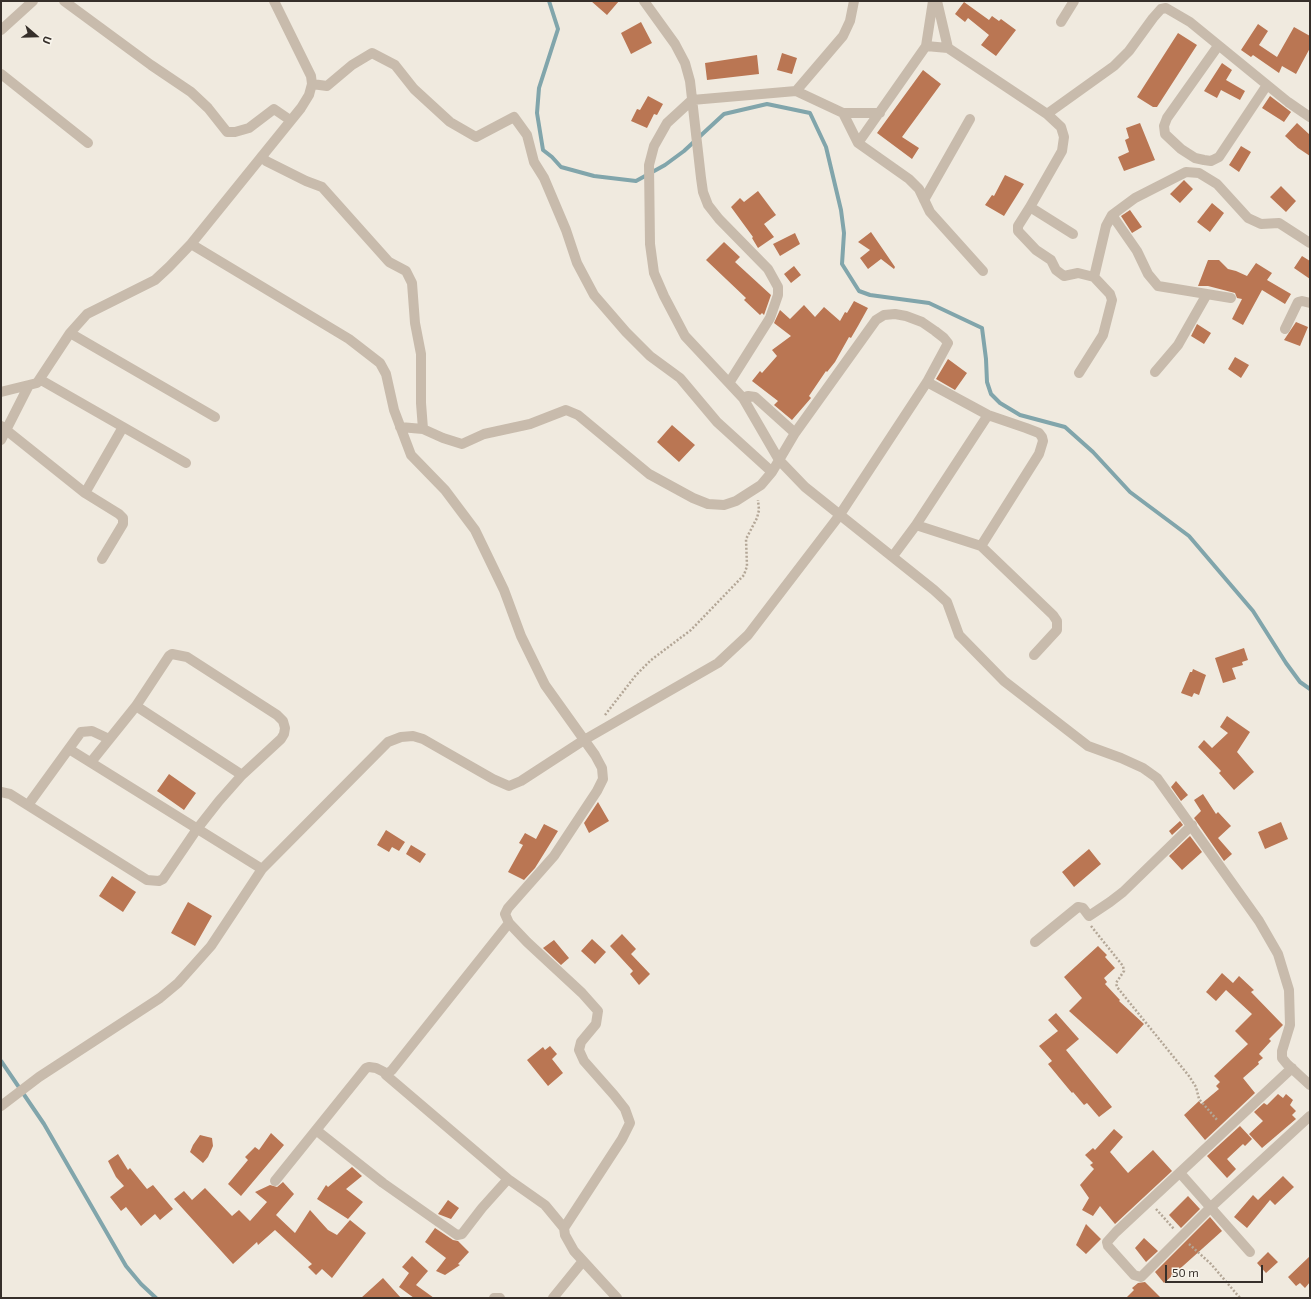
<!DOCTYPE html>
<style>
body{margin:0}
#map{position:relative;width:1311px;height:1299px;overflow:hidden;background:#f0eadf;font-family:"Exo 2",sans-serif}
canvas{display:block}
.frame{position:absolute;inset:0;border:2px solid #362f2a;pointer-events:none}
.north{position:absolute;left:16px;top:16px;width:40px;height:40px;-webkit-text-stroke:3px #f8f4eb;paint-order:stroke;rotate:110deg;font-size:11px;font-weight:700;line-height:16px;text-align:center;color:#362f2a}
.north::after{content:'';display:block;margin:auto;width:14px;height:18px;background:#362f2a;clip-path:polygon(50% 0,100% 100%,50% 72%,0 100%)}
.scale{position:absolute;left:1165px;top:1265px;width:98px;height:18px;box-sizing:border-box;border:2px solid #362f2a;border-top:0;padding-left:5px;font-size:12px;line-height:14px;white-space:nowrap;color:#362f2a;-webkit-text-stroke:3px #f8f4eb;paint-order:stroke}
</style>
<div id="map">
<canvas width="1311" height="1299"></canvas>
<div class="frame"></div>
<div class="north">U</div>
<div class="scale">50 m</div>
</div>
<script>
const ctx = document.querySelector('canvas').getContext('2d');
ctx.lineJoin = 'round';
const toPath = rows => new Path2D(rows.map(r => 'M' + r).join(''));
function stroke(path, color, width, dash) { ctx.strokeStyle = color; ctx.lineWidth = width; ctx.lineCap = dash ? 'butt' : 'round'; ctx.setLineDash(dash || []); ctx.stroke(path); }
function fillPath(path, color) { ctx.fillStyle = color; ctx.fill(path, 'evenodd'); }
const stream = toPath([
 [549,1,558,29,539,88,537,113,543,150,552,157,561,167,594,176,636,181,665,165,684,151,724,114,767,104,810,113,826,147,841,210,844,233,842,264,859,291,870,295,929,303,982,328,986,359,987,382,991,394,1000,403,1020,415,1065,427,1093,452,1130,492,1189,536,1253,611,1286,663,1300,682,1310,689],
 [1,1061,44,1124,126,1266,141,1284,156,1298]
]);
const building = toPath([
 [591,1,619,1,607,15],
 [964,2,989,20,992,16,999,21,1001,19,1016,30,996,56,981,45,989,35,968,18,965,22,955,14],
 [641,22,652,43,631,54,621,33],
 [1258,24,1268,31,1259,45,1277,57,1294,27,1310,36,1310,48,1296,74,1282,66,1279,73,1253,55,1251,57,1241,50],
 [1178,33,1197,45,1157,107,1153,107,1137,97],
 [782,53,797,58,792,74,777,70],
 [757,55,759,74,707,80,705,63],
 [1222,63,1232,70,1226,80,1245,91,1240,100,1221,90,1217,98,1204,91],
 [923,70,941,84,902,137,919,148,912,159,877,133],
 [648,96,663,104,657,115,654,114,647,128,631,121,637,109,640,110],
 [1270,96,1291,112,1284,122,1262,108],
 [1140,123,1155,160,1124,171,1118,157,1129,152,1125,140,1129,138,1126,128],
 [1297,123,1310,135,1310,156,1298,148,1285,136],
 [1241,146,1251,152,1239,172,1229,165],
 [1005,175,1024,184,1004,216,985,205,992,195,994,196],
 [1184,180,1193,189,1180,203,1170,194],
 [1281,186,1296,201,1286,212,1270,197],
 [758,191,776,215,764,224,774,237,758,248,752,238,753,237,731,207,740,198,744,202],
 [1212,203,1224,213,1210,232,1197,222],
 [1130,210,1142,227,1132,233,1121,216],
 [871,232,895,267,894,269,881,259,868,269,860,258,870,250,858,242],
 [795,233,800,244,780,256,773,244],
 [724,242,740,257,735,262,771,295,764,315,762,313,760,315,744,300,746,298,706,260],
 [1302,256,1310,261,1310,279,1294,268],
 [1208,260,1219,260,1228,269,1236,271,1247,276,1256,263,1272,273,1267,280,1291,294,1285,304,1262,290,1243,325,1232,319,1242,299,1237,298,1235,293,1208,286,1198,286],
 [794,266,801,275,791,283,784,274],
 [854,301,868,308,858,326,851,338,849,337,835,362,827,372,826,371,809,396,811,398,792,420,774,405,778,401,752,381,760,371,762,373,777,356,772,350,791,336,774,323,780,310,790,319,804,305,815,317,824,307,840,321,845,312,847,313],
 [1296,322,1308,327,1300,346,1284,340],
 [1197,324,1211,333,1204,344,1191,336],
 [1235,357,1249,365,1241,378,1228,369],
 [948,359,967,373,955,390,936,379],
 [672,425,695,445,679,462,657,442],
 [1244,648,1248,660,1242,662,1243,665,1232,668,1236,679,1223,683,1215,658],
 [1193,669,1206,675,1199,695,1194,693,1192,697,1181,693,1190,672,1192,672],
 [1227,716,1250,732,1237,752,1254,772,1234,790,1219,773,1221,771,1198,747,1204,740,1212,748,1228,733,1220,727],
 [169,774,196,793,184,810,157,791],
 [1176,781,1188,795,1181,801,1171,787],
 [1203,794,1216,814,1218,812,1231,826,1218,838,1232,854,1224,861,1194,818,1201,811,1194,800],
 [598,802,609,821,589,833,584,823],
 [1180,821,1183,825,1172,835,1169,831],
 [1281,822,1288,839,1265,849,1258,832],
 [544,824,558,831,535,868,524,880,508,872,523,845,519,843,525,833,536,839],
 [386,830,405,842,399,851,392,847,389,852,377,845],
 [1190,836,1202,852,1182,870,1169,856],
 [411,845,426,854,420,863,406,854],
 [1089,849,1101,864,1074,887,1062,872],
 [112,876,136,892,123,912,99,896],
 [188,902,212,916,195,946,171,933],
 [622,934,636,949,631,954,650,974,639,985,630,974,633,971,610,946],
 [592,939,606,952,595,964,581,951],
 [554,940,569,958,561,965,543,948],
 [1098,946,1107,955,1105,957,1115,968,1104,978,1107,982,1105,984,1120,1000,1119,1001,1144,1024,1117,1054,1069,1011,1082,998,1064,977],
 [1222,973,1233,983,1239,976,1254,990,1251,992,1283,1025,1269,1039,1271,1041,1259,1054,1263,1058,1258,1062,1259,1064,1243,1078,1255,1093,1205,1140,1184,1115,1199,1101,1201,1104,1219,1089,1216,1086,1220,1082,1214,1076,1248,1044,1235,1031,1252,1014,1226,990,1216,1001,1206,992],
 [1056,1013,1079,1039,1066,1050,1112,1107,1099,1117,1087,1103,1084,1105,1073,1092,1072,1093,1062,1081,1048,1064,1052,1061,1039,1046,1058,1031,1048,1020],
 [550,1046,557,1054,552,1059,563,1073,548,1086,527,1060,543,1047,545,1050],
 [1278,1094,1283,1098,1286,1094,1293,1100,1290,1105,1296,1111,1292,1115,1296,1119,1262,1148,1249,1134,1263,1121,1254,1112,1264,1103,1267,1105],
 [1240,1126,1252,1139,1245,1146,1243,1144,1227,1159,1236,1169,1227,1178,1207,1156],
 [1114,1129,1123,1137,1110,1152,1128,1173,1153,1150,1172,1171,1115,1224,1100,1206,1093,1216,1082,1210,1089,1198,1080,1185,1094,1169,1090,1165,1093,1163,1085,1155,1093,1148,1095,1150],
 [271,1133,284,1145,241,1196,228,1184,248,1160,245,1157,255,1147,259,1150],
 [200,1135,212,1138,213,1146,208,1157,203,1163,190,1152,193,1145],
 [118,1154,128,1170,130,1168,147,1189,153,1185,173,1209,160,1220,155,1214,141,1226,126,1207,121,1211,110,1197,124,1186,116,1177,108,1161],
 [352,1167,362,1176,346,1189,363,1202,348,1219,317,1199,326,1185,328,1187],
 [1283,1176,1294,1187,1275,1205,1270,1200,1247,1228,1234,1217,1253,1195,1258,1200],
 [283,1182,294,1194,276,1215,295,1233,310,1210,328,1230,337,1235,350,1220,366,1233,332,1278,322,1269,316,1275,308,1267,312,1264,275,1230,258,1245,257,1242,233,1264,174,1199,184,1191,192,1200,205,1188,232,1216,239,1210,250,1221,267,1202,255,1192,270,1185,277,1187],
 [1188,1196,1200,1209,1181,1228,1169,1215],
 [448,1200,459,1208,451,1219,438,1214],
 [1210,1217,1222,1231,1164,1283,1155,1272],
 [1086,1224,1101,1239,1086,1254,1076,1245],
 [435,1228,453,1240,458,1241,469,1252,458,1264,460,1265,445,1275,436,1271,446,1258,425,1242],
 [1144,1238,1158,1251,1146,1262,1135,1248],
 [1268,1252,1278,1262,1266,1273,1257,1263],
 [412,1256,428,1271,416,1285,434,1298,414,1298,399,1287,409,1273,402,1267],
 [1310,1256,1310,1282,1305,1288,1300,1283,1296,1286,1288,1277],
 [383,1278,401,1298,361,1298],
 [1145,1282,1161,1298,1126,1298,1134,1290,1132,1288,1138,1283]
]);
const path = toPath([
 [605,715,636,675,651,660,691,630,744,575,747,566,746,539,757,518,759,510,758,500],
 [1091,926,1123,966,1124,971,1116,983,1117,987,1189,1076,1196,1087,1199,1099,1218,1121],
 [1156,1209,1174,1229],
 [1189,1244,1211,1264,1240,1298]
]);
const minor = toPath([
 [64,1,151,65,191,92,208,108,227,132,235,132,249,128,274,109,290,120],
 [644,1,675,44,685,63,690,81,701,178,703,192,708,205,719,219,768,269,778,287,778,295,770,318,729,383],
 [937,1,948,48],
 [1061,22,1074,1],
 [1,30,33,1],
 [926,46,933,1],
 [1218,46,1167,118,1164,126,1165,134,1181,149,1195,158,1204,160,1211,161,1219,157,1267,85],
 [1,74,88,143],
 [312,84,327,86,352,65,372,53,395,65,414,89,450,122,476,137,514,117,527,135,534,162,544,178,566,230,577,263,594,295,626,332,650,356,680,378,717,422,772,472],
 [796,91,843,36,850,21,854,1],
 [843,113,858,143,909,179,919,189,930,212,983,271],
 [880,113,843,113,796,91,692,100,667,123,654,146,649,165,650,244,654,273,664,296,685,336,743,398,779,460,805,487,934,590,947,602,959,635,1004,681,1088,746,1121,758,1143,768,1157,778,1259,921,1278,954,1289,990,1290,1025,1282,1051,1282,1058,1287,1064,1310,1085],
 [1047,114,1061,127,1064,137,1062,151,1030,207,1073,234],
 [858,143,926,46,948,48,1047,114,1114,66,1129,51,1153,18,1161,9,1166,8,1190,22,1288,102,1310,117],
 [262,156,266,161,306,181,322,187,389,262,406,271,412,283,415,323,421,354,421,403,423,429],
 [924,200,970,119],
 [1030,207,1018,226,1018,231,1036,250,1051,260,1056,270,1064,276,1078,273,1094,277,1106,226,1112,215,1135,198,1186,172,1199,173,1217,184,1248,218,1261,224,1279,223,1310,243],
 [1112,215,1137,251,1148,274,1158,286,1231,298],
 [191,244,349,339,380,363,386,374,394,410,411,455,445,490,475,530,504,590,521,636,545,685,595,755,602,768,603,779,597,791,554,856,508,908,505,914,509,923,527,942,582,993,598,1011,596,1024,581,1042,579,1050,584,1061,614,1095,625,1109,630,1123,622,1139,564,1228,565,1235,574,1251,617,1298],
 [1285,329,1298,302,1302,301,1310,303],
 [70,333,215,417],
 [1155,372,1178,345,1207,294],
 [1079,373,1103,335,1112,300,1110,294,1094,277],
 [41,380,186,463],
 [927,382,988,415,1026,428,1039,433,1042,437,1043,441,1039,454,981,546],
 [1,392,37,383,70,333,87,314,155,280,169,267,191,244,301,108,309,95,312,84,311,76,274,1],
 [743,398,748,396,755,397,795,433],
 [1,426,85,493,119,514,123,518,123,524,102,559],
 [1,440,29,385],
 [85,493,123,427],
 [916,525,981,546,1053,615,1057,621,1057,630,1034,655],
 [893,556,916,525,988,415],
 [136,706,242,775],
 [69,749,262,869],
 [1,792,10,794,147,880,159,881,163,879,197,829,219,801,242,775,281,739,284,734,285,728,283,721,277,715,187,657,172,654,169,656,136,706,91,762],
 [28,805,81,732,92,731,109,739],
 [1035,942,1078,907,1083,908,1089,916,1110,902,1123,892,1192,825],
 [1292,1068,1116,1232,1107,1242,1108,1246,1134,1275,1141,1277,1211,1207,1310,1116],
 [386,1075,508,1179],
 [1,1106,39,1077,160,998,178,983,211,946,262,869,388,742,401,737,413,736,423,739,493,779,509,786,521,781,584,740,718,663,748,635,839,516,927,382,948,343,944,338,935,331,922,322,906,316,895,314,884,315,876,320,795,433,772,472,761,485,736,501,724,505,708,504,693,498,649,474,578,415,566,410,530,424,484,434,462,444,443,438,423,429,400,427],
 [316,1130,383,1183,457,1235,462,1234,482,1208,508,1179,545,1205,564,1228],
 [1180,1173,1250,1252],
 [275,1181,366,1068,369,1067,376,1068,384,1072,386,1075,392,1070,509,923],
 [494,1298,500,1298],
 [553,1298,583,1261]
]);
stroke(stream, '#81a5ab', 4);
fillPath(building, '#ba7653');
stroke(path, '#b3a696', 2.5, [2, 2]);
stroke(minor, '#c8bbac', 10);
</script>
